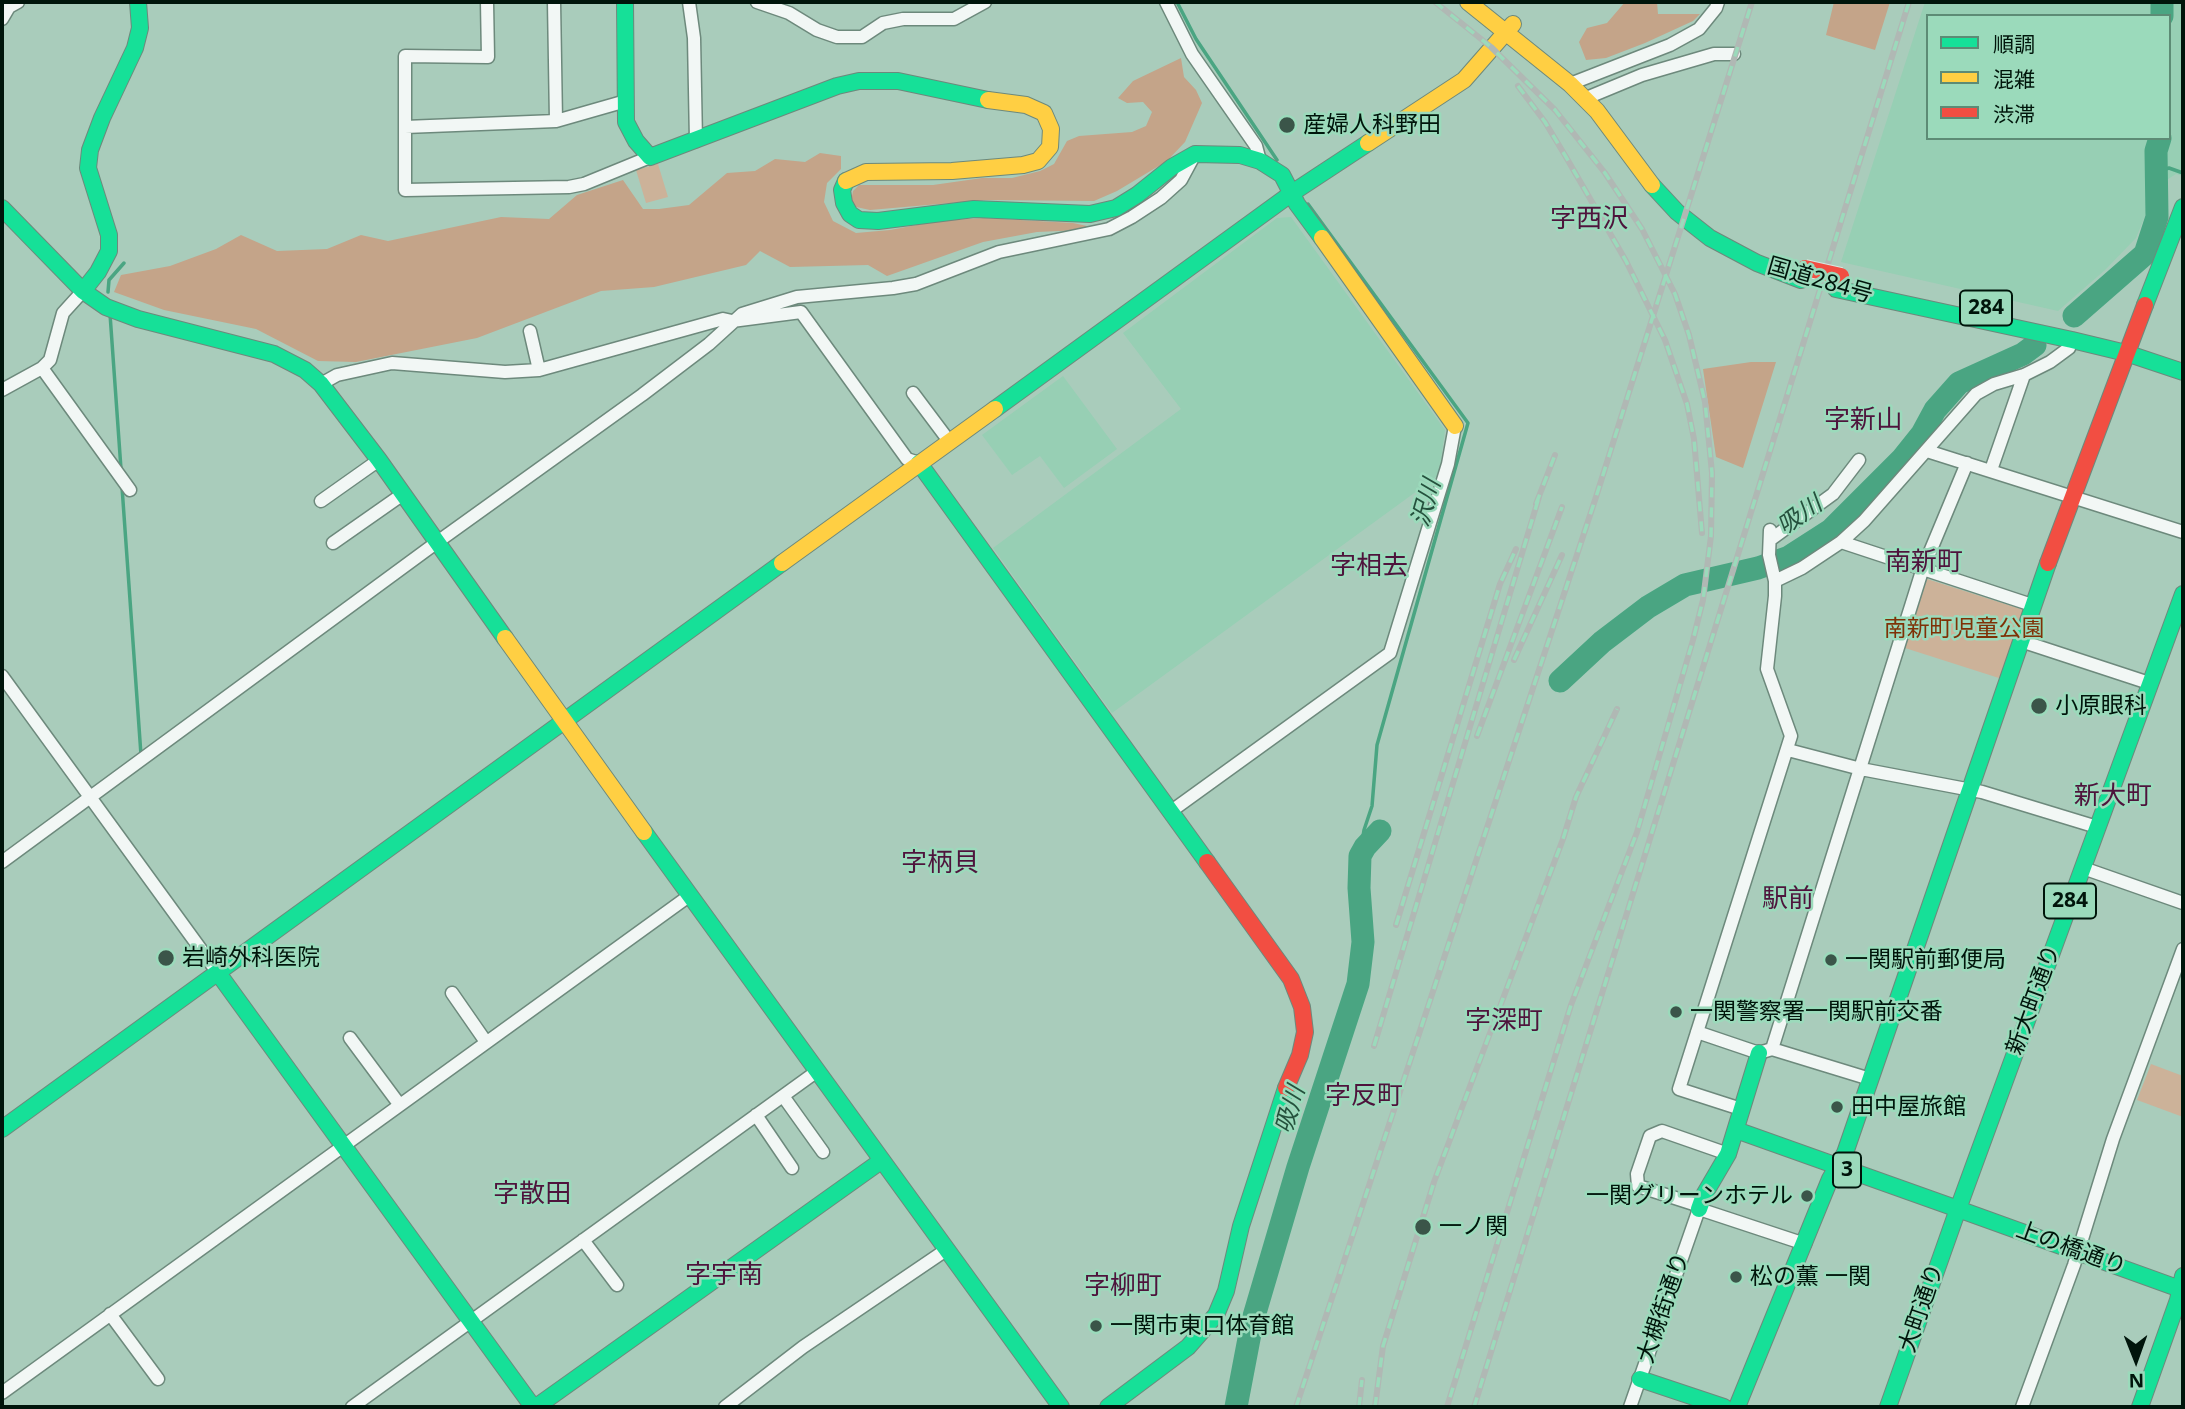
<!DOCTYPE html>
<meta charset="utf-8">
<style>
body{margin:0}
#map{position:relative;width:2185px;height:1409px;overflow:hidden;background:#a9ccbb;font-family:"Noto Sans","Noto Sans JP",sans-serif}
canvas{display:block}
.frame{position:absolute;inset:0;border:4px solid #00150b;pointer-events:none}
.legend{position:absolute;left:1926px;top:14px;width:245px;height:126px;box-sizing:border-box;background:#9bdabb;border:2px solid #5d8b75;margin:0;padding:9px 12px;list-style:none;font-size:21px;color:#00150b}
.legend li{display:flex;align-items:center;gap:14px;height:35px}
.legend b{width:35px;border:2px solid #5d8b75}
.north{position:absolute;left:2101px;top:1325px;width:70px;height:70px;-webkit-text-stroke:5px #9bdabb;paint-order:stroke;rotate:179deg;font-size:19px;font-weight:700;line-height:28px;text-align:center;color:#00150b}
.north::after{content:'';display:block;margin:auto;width:24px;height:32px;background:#00150b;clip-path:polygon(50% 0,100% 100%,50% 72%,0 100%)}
</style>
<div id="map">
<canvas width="2185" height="1409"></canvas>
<div class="frame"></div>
<ul class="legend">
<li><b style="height:9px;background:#16e098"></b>順調</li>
<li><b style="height:9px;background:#ffcf43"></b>混雑</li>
<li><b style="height:9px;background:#f24e42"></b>渋滞</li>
</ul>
<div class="north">N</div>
</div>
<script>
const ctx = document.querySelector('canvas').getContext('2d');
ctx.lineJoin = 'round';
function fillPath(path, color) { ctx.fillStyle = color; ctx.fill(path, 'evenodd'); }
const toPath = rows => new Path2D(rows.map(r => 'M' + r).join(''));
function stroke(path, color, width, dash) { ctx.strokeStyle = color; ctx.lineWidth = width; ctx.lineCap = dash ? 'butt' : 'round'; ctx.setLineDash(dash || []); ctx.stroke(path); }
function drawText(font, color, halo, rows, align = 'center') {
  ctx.font = font + ' "Noto Sans","Noto Sans JP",sans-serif'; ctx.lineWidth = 5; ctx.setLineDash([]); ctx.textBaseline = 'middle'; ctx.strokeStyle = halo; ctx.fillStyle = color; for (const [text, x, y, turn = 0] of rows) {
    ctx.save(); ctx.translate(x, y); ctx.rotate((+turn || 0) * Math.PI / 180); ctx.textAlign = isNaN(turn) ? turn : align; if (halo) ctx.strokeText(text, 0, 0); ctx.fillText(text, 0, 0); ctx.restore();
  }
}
const built = toPath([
 [1925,2,2183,2,2183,176,2176,174,2165,181,2150,204,2136,238,2105,270,2058,311,1841,262],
 [1928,16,2169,16,2169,138,1928,138],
 [1291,217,1445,430,1439,475,1112,713,993,548,1181,409,1123,333,1277,218],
 [1063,376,1117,449,1064,488,1040,456,1012,475,982,435]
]);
const green = toPath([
 [658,164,668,197,646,203,636,170],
 [1927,579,2024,610,2002,679,1905,648],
 [2151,1064,2183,1076,2183,1117,2137,1100]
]);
const forest = toPath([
 [1625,2,1657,2,1658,14,1700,14,1693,21,1645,43,1606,58,1586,60,1579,42,1587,28,1607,23],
 [1834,2,1890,2,1875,50,1826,35],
 [1181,58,1184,77,1196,90,1202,103,1185,142,1167,161,1117,191,1094,201,985,200,870,210,856,207,851,201,853,191,859,185,933,185,982,178,1012,178,1040,171,1054,164,1067,141,1079,136,1132,132,1146,126,1152,112,1143,102,1127,103,1118,98,1133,81],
 [820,153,841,156,841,169,827,183,824,202,833,221,856,233,890,230,938,221,984,218,1073,223,1087,226,1082,230,1037,232,983,242,887,276,868,265,790,267,760,251,746,265,654,287,601,291,477,338,356,362,318,361,256,329,164,310,114,292,121,275,170,266,216,249,241,235,277,251,327,249,361,235,388,241,501,217,549,219,577,195,623,180,643,209,659,209,689,205,727,173,755,171,775,159,805,162],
 [1751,362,1776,362,1743,468,1716,457,1703,369]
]);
const stream = toPath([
 [1177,2,1196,39,1277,160],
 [2156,172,2169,168,2183,173],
 [1308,204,1468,423,1377,745,1372,806,1364,830,1360,856],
 [108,292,109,280,124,263],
 [110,314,121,469],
 [122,487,141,755]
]);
const river = toPath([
 [2162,2,2162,16],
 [2074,316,2145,254,2157,217,2156,151,2160,138],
 [1560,681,1602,642,1648,607,1685,585,1758,568,1789,557,1831,530,1902,459,1922,434,1935,410,1959,383,2023,354,2035,345],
 [1236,1407,1252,1323,1298,1167,1358,984,1363,942,1359,888,1360,856,1365,847,1380,831]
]);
const street = toPath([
 [487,2,488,57,405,56,405,190,569,187,584,184,650,157],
 [554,2,556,121],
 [689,2,694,38,696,141],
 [757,2,789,13,817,30,837,37,862,37,883,23,903,19,954,19,985,2],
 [1166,2,1192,54,1256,146,1260,161],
 [2,19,9,7,18,2],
 [1570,84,1670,45,1699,29,1716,8,1718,2],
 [1584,99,1642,75,1714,54,1734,54],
 [405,127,556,121,626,101],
 [530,331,539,370],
 [42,368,130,490],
 [321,384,337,375,392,363,505,372,539,370,723,319,732,321,801,312,907,459,919,463],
 [2,390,42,368,50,360,63,313,83,291],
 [913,393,949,441],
 [1927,451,2183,532],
 [1991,470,2024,375],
 [321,501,379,460],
 [1770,540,1833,494,1859,460],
 [1841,542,2032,605],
 [333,543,403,494],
 [1775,581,1802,568,1841,542,1864,521,1976,394,1994,384,2024,375,2050,362,2069,348,2072,340],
 [2021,641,2149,683],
 [2,676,218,973],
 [1788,750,1861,769,1982,792,2097,827],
 [1170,812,1390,653,1448,464,1455,426],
 [2,862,436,543,642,395,709,344,742,314,797,297,893,288,916,284,999,252,1109,229,1132,217,1161,198,1181,180,1195,154],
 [2083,868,2183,903],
 [452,993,486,1042],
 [1697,1032,1759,1053,1772,1049,1922,571,1967,463],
 [350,1038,399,1104],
 [1772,1049,1870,1079],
 [783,1096,823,1152],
 [1741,1109,1679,1089,1791,736,1767,669,1775,596,1775,581,1769,555,1770,530],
 [756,1115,792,1168],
 [1700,1206,1638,1186,1637,1174,1650,1136,1662,1131,1728,1154],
 [583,1240,617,1285],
 [110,1314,158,1379],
 [2,1393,689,896],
 [352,1407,816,1072],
 [725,1407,803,1347,946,1250],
 [1630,1407,1699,1209,1805,1244],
 [2022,1407,2074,1265,2113,1139,2183,949]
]);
const fast = toPath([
 [625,2,626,122,636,141,650,157,837,86,859,81,898,81,988,100],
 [846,181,842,190,844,203,850,214,859,220,878,221,974,209,1090,214,1116,208,1137,195,1172,167,1195,154,1240,155,1260,161,1282,175,1297,204,1322,238],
 [1652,185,1677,212,1710,238,1757,263,1801,280],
 [2,208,83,291,106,307,138,319,274,354,305,370,321,384,379,460,505,638],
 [1836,289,2072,340,2126,353,2183,372],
 [83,291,98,272,109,251,109,235,88,168,90,150,102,118,135,48,140,28,138,2],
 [2145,305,2183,207],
 [995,409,1292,193,1368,143],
 [919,463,1207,862],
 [2183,594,1958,1209,2183,1290],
 [644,832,1061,1407],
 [218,973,533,1407],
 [2,1129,782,563],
 [1736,1130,1958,1209],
 [1699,1209,1704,1195,1728,1154,1759,1053],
 [1640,1379,1724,1407],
 [536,1407,881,1161],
 [1108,1407,1188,1347,1216,1315,1226,1291,1241,1226,1286,1088],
 [1737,1407,1830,1179,1845,1153,2048,563],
 [1888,1407,1958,1209],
 [2140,1407,2178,1300,2183,1276]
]);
const slow = toPath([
 [1468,2,1570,84,1597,111,1652,185],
 [1368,143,1464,80,1513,24],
 [846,181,866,172,952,171,1023,165,1038,161,1050,147,1051,129,1044,113,1026,105,988,100],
 [1322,238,1455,426],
 [782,563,995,409],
 [505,638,644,832]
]);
const jam = toPath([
 [2048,563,2145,305],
 [1207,862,1291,979,1302,1007,1305,1032,1300,1055,1286,1088]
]);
const rail = toPath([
 [1435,2,1491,47,1555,110,1605,173,1642,229,1675,294,1689,335,1705,402,1712,473,1711,536,1703,600,1693,640,1637,832,1571,1005,1447,1407],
 [1518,86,1545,122,1566,157,1626,261,1665,340,1687,404,1694,439,1702,533],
 [1536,504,1555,455],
 [1514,660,1562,555],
 [1477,736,1562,507],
 [1396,925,1500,584,1516,549],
 [1374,1046,1539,497],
 [1296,1407,1596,497,1752,2],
 [1359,1407,1362,1380],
 [1375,1407,1383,1346,1434,1182,1563,839,1576,797,1617,709],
 [1474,1407,1909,2]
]);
const jamBridge = toPath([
 [1805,268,1841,276]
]);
const markers = [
 [1287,125,9,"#3b5549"],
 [2039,706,9,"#3b5549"],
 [166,958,9,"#3b5549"],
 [1831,960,7,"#3b5549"],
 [1676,1012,7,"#3b5549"],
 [1837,1107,7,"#3b5549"],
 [1807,1196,7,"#3b5549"],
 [1423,1227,9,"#3b5549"],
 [1736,1277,7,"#3b5549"],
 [1096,1326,7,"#3b5549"]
];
const shields = [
 [1986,308,52],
 [2070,901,52],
 [1847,1170,28]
];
const shieldNames = [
 ["284",1986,308],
 ["284",2070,901],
 ["3",1847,1170]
];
const poiNames = [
 ["産婦人科野田",1303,125],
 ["小原眼科",2055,706],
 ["岩崎外科医院",182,958],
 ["一関駅前郵便局",1845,960],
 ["一関警察署一関駅前交番",1690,1012],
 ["田中屋旅館",1851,1107],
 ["一関グリーンホテル",1793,1196,"right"],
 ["一ノ関",1439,1227],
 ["松の薫 一関",1750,1277],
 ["一関市東口体育館",1110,1326]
];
const streetNames = [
 ["国道284号",1820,281,16],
 ["新大町通り",2034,1000,-70],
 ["上の橋通り",2071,1249,20],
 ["大槻街通り",1664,1308,-71],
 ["大町通り",1922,1308,-71]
];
const parkNames = [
 ["南新町児童公園",1964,629]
];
const waterNames = [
 ["沢川",1427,503,-74],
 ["吸川",1800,516,-35],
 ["吸川",1291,1110,-73]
];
const quarterNames = [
 ["字西沢",1589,220],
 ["字新山",1863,421],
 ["南新町",1924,563],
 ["字相去",1369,567],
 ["新大町",2113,797],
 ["字柄貝",940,864],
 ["駅前",1788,900],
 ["字深町",1504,1022],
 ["字反町",1364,1097],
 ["字散田",532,1195],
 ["字宇南",724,1276],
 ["字柳町",1123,1287]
];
fillPath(built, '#97cfb4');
fillPath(green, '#ccb299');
fillPath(forest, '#c4a489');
stroke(stream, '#4aa582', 3.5);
stroke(river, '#4aa582', 23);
stroke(street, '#6d897c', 15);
stroke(fast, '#6d897c', 18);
stroke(slow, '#6d897c', 18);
stroke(jam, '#6d897c', 18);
stroke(street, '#f2f7f5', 12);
stroke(fast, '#16e098', 16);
stroke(slow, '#ffcf43', 16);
stroke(jam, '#f24e42', 16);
stroke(rail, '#b0b8b4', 6);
stroke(rail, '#9bdabb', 3.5, [10]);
stroke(jamBridge, '#d8e8e0', 18, []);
stroke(jamBridge, '#f24e42', 16);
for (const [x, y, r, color] of markers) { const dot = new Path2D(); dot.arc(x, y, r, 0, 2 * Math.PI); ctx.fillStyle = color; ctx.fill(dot); stroke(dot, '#9bdabb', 2.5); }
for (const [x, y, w] of shields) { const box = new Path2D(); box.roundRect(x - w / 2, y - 17.5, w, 35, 5); ctx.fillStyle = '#9bdabb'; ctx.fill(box); stroke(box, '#00150b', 2); }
drawText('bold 21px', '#00150b', null, shieldNames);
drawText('23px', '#00150b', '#9bdabb', poiNames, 'left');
drawText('23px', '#00150b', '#9bdabb', streetNames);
drawText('23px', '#7f3106', '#9bdabb', parkNames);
drawText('italic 24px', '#25513d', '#9bdabb', waterNames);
drawText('26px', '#4e143c', '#9bdabb', quarterNames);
</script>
